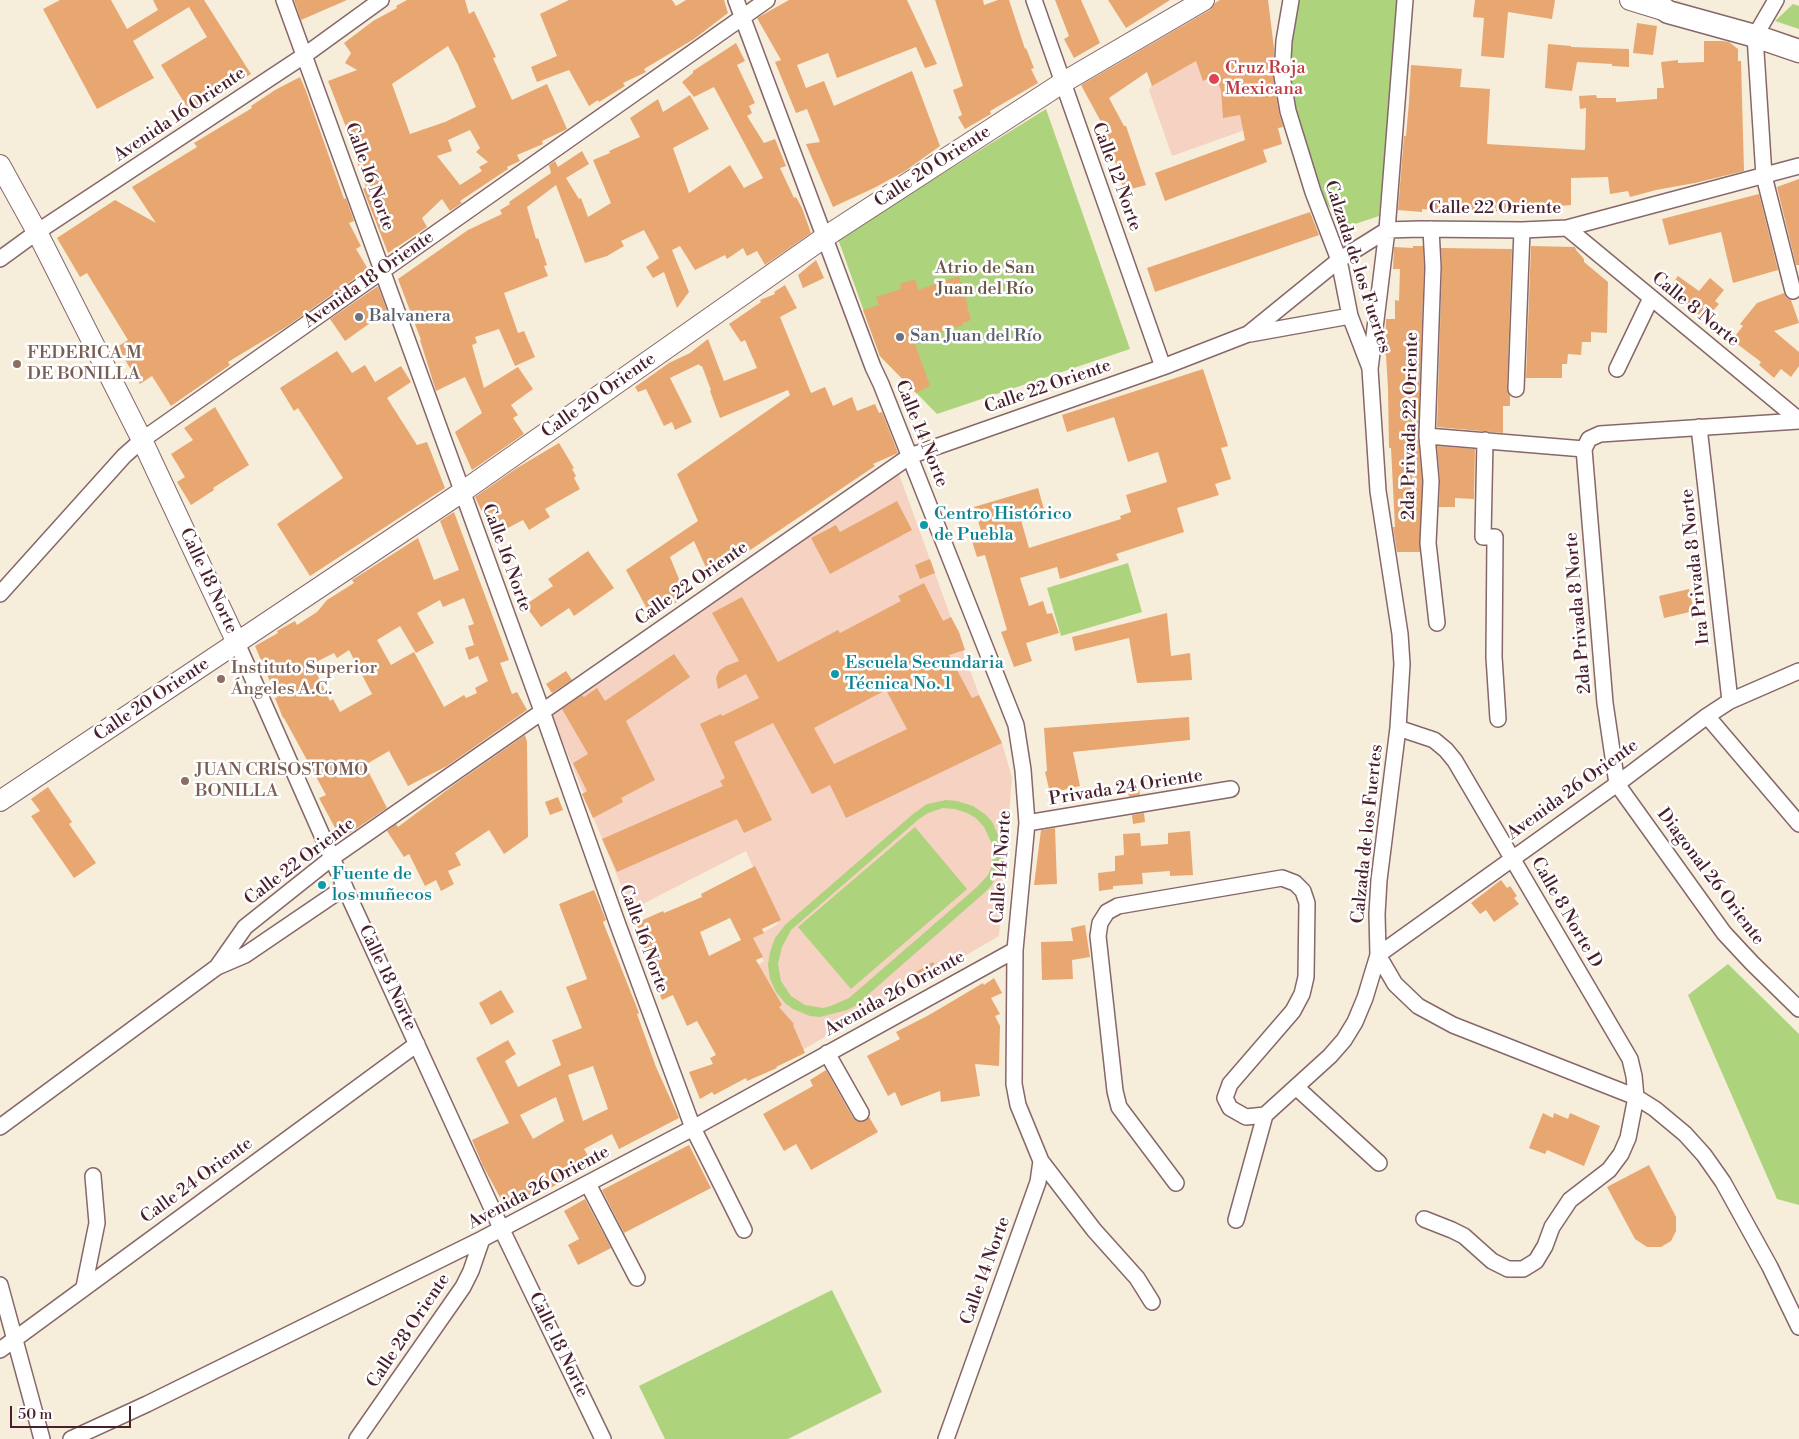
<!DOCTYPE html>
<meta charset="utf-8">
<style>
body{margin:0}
#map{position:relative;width:1799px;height:1439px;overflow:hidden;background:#f7eddb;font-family:"Libre Bodoni",serif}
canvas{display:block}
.scale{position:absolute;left:10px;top:1406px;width:121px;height:22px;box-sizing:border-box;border:2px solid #4a1f2b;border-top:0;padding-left:6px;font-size:15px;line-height:18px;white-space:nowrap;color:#4a1f2b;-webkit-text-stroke:4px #fff;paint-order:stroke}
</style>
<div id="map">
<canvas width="1799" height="1439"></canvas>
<div class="scale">50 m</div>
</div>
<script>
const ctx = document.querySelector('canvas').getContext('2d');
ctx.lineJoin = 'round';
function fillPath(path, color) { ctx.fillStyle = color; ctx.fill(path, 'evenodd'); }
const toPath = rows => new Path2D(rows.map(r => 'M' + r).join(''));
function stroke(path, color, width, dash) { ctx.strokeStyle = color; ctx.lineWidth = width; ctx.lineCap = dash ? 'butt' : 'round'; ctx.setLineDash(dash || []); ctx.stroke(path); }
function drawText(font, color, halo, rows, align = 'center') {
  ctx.font = font + ' "Libre Bodoni",serif'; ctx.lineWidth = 5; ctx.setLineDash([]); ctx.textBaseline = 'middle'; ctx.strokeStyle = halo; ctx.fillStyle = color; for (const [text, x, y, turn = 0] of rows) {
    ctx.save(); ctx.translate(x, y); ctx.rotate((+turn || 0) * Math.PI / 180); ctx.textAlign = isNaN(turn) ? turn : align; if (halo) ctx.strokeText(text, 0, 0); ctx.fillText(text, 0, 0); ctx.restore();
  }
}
const built = toPath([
 [1220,0,1268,0,1284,126,1263,133,1259,125,1172,156,1149,90,1152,85,1138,48],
 [899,474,979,695,1002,743,1012,778,999,936,799,1052,752,969,764,961,751,939,778,924,746,851,631,910,551,713]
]);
const green = toPath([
 [1294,0,1400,0,1379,216,1355,224,1348,226,1341,221,1325,202,1309,167,1297,123,1287,50],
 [1793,4,1799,6,1799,29,1775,21],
 [1046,109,1130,349,937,414,880,356,838,239],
 [1128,563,1142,612,1061,636,1047,588],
 [946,800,957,801,973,806,986,815,993,823,999,838,1001,861,997,874,991,886,983,894,855,1006,847,1010,820,1017,810,1016,793,1009,785,1003,776,992,770,979,768,965,770,952,775,938,785,925,913,814,927,804],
 [943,808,955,809,967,813,976,818,984,827,992,844,993,855,992,866,988,875,977,887,849,998,831,1006,823,1008,805,1005,791,996,781,981,778,964,782,947,791,930,919,819,928,813],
 [915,827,967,889,851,989,798,927],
 [1728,964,1799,1034,1799,1205,1777,1199,1688,995],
 [832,1290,882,1392,788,1439,665,1439,639,1386]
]);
const building = toPath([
 [60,0,111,0,127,29,158,10,153,0,204,0,251,74,190,112,161,65,207,37,189,7,133,41,154,78,97,109,43,9],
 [294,0,347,0,301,20],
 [407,0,465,0,469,14,474,11,496,57,493,58,512,100,547,84,567,129,542,141,543,144,517,155,520,161,507,167,508,169,460,201,462,203,450,211,442,199,422,218,427,227,388,253,363,189,366,187,356,159,358,158,328,81,357,70,345,63,351,53,344,43,373,21,397,8,396,6],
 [448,46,458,65,476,107,445,122,410,134,392,84],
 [470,130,480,148,476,152,488,162,479,167,482,171,460,185,437,156,452,151,448,140],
 [569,0,672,0,676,6,686,0,724,0,728,13,694,39,644,69,646,72,623,83,625,86,599,102,598,100,589,106,569,70,537,82,531,67,557,56,540,14],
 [789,0,907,0,937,64,925,68,916,47,837,78,828,53,797,65,806,88,824,81,834,106,912,71,940,146,905,171,874,188,833,207,806,144,820,142,807,109,796,113,775,62,781,60,757,18],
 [935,0,983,0,984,5,998,0,1009,0,1025,49,1026,48,1034,68,1031,69,1038,83,990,111,991,114,965,129,958,117,962,115,953,90,963,86],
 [1055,0,1081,0,1100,43,1074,58,1064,39,1069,36],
 [1108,0,1170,0,1126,28],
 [1220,0,1268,0,1274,49,1273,78,1279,113,1283,127,1278,128,1282,144,1263,150,1267,162,1165,201,1155,173,1245,140,1240,115,1223,118,1221,90,1215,75,1203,81,1196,61,1152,86,1147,72,1109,98,1124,126,1126,126,1146,185,1124,191,1106,131,1081,85,1210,10,1215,3],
 [1475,0,1555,0,1552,19,1508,12,1504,58,1481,56,1484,18,1473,17],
 [1637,23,1657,26,1653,55,1633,53],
 [1704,41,1722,41,1729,42,1738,49,1738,61,1741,61,1744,171,1695,183,1656,190,1630,197,1628,191,1610,194,1608,177,1571,178,1571,205,1487,212,1450,209,1450,212,1422,209,1422,212,1398,210,1404,136,1406,136,1409,102,1411,65,1462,69,1460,87,1490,89,1487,144,1584,150,1585,149,1586,108,1580,109,1579,96,1596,95,1597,98,1616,98,1616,102,1657,99,1657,88,1664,88,1661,62,1678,60,1678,63,1704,62],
 [736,43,745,61,737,65,755,103,749,106,752,113,747,116,764,143,775,139,786,166,780,168,794,198,796,197,802,208,811,233,765,265,757,251,747,256,743,248,727,259,725,255,695,270,680,246,672,250,689,292,677,308,664,272,653,278,646,267,659,258,644,230,621,241,624,246,607,256,585,263,556,185,527,207,536,239,538,238,547,265,544,266,548,276,504,293,518,333,524,331,535,357,515,366,499,329,475,337,477,343,472,345,484,388,518,367,533,389,511,405,518,415,513,418,524,434,472,470,455,432,482,413,465,377,436,391,420,340,421,340,398,279,468,230,502,214,500,210,510,204,509,202,551,173,549,165,555,161,558,167,582,151,589,164,566,178,579,199,581,198,588,217,611,203,593,160,610,153,609,151,640,137,630,118,658,99,663,112,690,95,709,129,673,148,689,193,730,165,744,188,763,178,714,87,694,97,682,82,693,73,693,71],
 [1548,44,1571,46,1571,47,1629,49,1629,67,1612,66,1612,64,1577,62,1572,91,1545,88],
 [300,77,306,91,344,199,346,198,354,221,349,223,361,246,356,249,368,269,286,327,228,362,230,365,171,406,152,376,140,384,117,347,128,340,87,273,80,277,57,238,115,200,156,223,132,187,197,147,194,143,252,108,251,106,275,90],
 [1799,179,1799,265,1796,265,1777,187],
 [1759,194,1778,270,1733,283,1721,232,1669,245,1662,219],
 [1310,212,1319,235,1155,292,1147,268],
 [1413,246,1423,246,1424,267,1418,436,1422,481,1420,552,1397,552,1393,527,1395,527,1391,448,1389,448,1388,389,1386,355,1385,355,1386,319,1395,319,1395,300,1399,301,1400,269,1393,269,1394,247,1413,248],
 [1531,246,1575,247,1576,250,1584,259,1584,262,1608,282,1607,333,1591,332,1591,342,1582,342,1581,355,1568,354,1567,364,1562,364,1562,378,1526,378],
 [1441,248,1512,249,1507,389,1510,396,1510,406,1503,406,1503,433,1437,427,1442,267],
 [816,260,824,278,803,288,798,275],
 [959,276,968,306,967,306,971,320,963,323,963,325,914,341,930,386,916,393,880,356,863,310,879,305,876,297,901,289,900,284,915,279,918,290],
 [1678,276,1699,291,1710,278,1724,290,1715,301,1719,304,1705,320,1668,290],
 [785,285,797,308,780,317,811,393,825,387,833,406,852,397,857,411,875,404,879,413,882,412,898,453,873,464,875,466,722,569,723,571,711,579,694,541,670,557,686,596,652,618,626,570,698,521,677,474,790,395,788,390,720,418,710,391,711,390,702,366,700,366,699,364,670,378,692,422,675,430,672,422,664,426,646,389,638,392,635,387,669,363,690,353,708,339,724,381,757,368,745,340,741,342,729,324,761,302,760,300,775,294,774,292],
 [378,286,387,311,345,341,330,319],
 [1784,293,1787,298,1791,300,1799,323,1774,331,1799,352,1799,366,1791,377,1781,369,1774,378,1759,365,1761,362,1732,340,1743,326,1740,324,1757,303],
 [337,351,352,373,365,365,375,382,401,366,411,382,387,398,417,445,427,442,445,488,310,576,277,524,343,478,298,408,294,411,280,388],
 [1203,369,1228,446,1221,448,1231,479,1215,484,1219,495,1177,508,1184,532,1116,554,1119,560,1060,579,1057,567,1020,578,1029,606,1043,601,1047,614,1052,613,1059,633,1026,643,1032,661,1014,667,1001,632,1007,630,985,555,977,557,971,538,982,534,974,507,1038,488,1045,513,1021,520,1029,548,1121,519,1120,516,1131,512,1126,495,1167,482,1158,452,1128,462,1114,417,1067,432,1062,415],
 [215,407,249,465,213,488,214,490,191,505,177,482,185,477,171,454,193,440,184,428],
 [559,443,574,468,572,469,576,476,574,478,580,489,545,509,550,517,529,530,523,520,504,530,496,515,486,520,475,497,517,468],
 [1437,446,1475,449,1474,499,1455,498,1455,507,1439,507,1440,480],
 [897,501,912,530,830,574,811,538,836,525,840,532],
 [454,512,509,660,500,663,512,694,517,692,527,710,447,766,408,786,389,751,365,765,387,808,341,839,319,798,326,795,284,718,283,718,275,698,277,698,255,646,278,633,277,631,295,621,297,625,317,612,327,600,354,583,352,580,418,538,434,580,459,570,440,521],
 [464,598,474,624,468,626,474,645,465,648,469,660,478,656,488,681,475,688,477,693,466,698,464,695,444,707,414,652,391,665,377,640,400,626,416,653,434,643,417,613,440,600,443,607],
 [349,650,372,694,340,712,333,699,330,701,312,664,334,653,337,658],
 [588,551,614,588,574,616,569,608,541,627,525,605,553,586,548,579],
 [930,559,935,573,920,579,915,565],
 [924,583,943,621,951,617,959,632,965,650,949,655,972,698,979,695,1002,743,846,818,830,785,812,794,773,723,734,742,772,820,744,833,737,819,617,872,602,839,723,786,720,781,725,778,700,724,721,714,722,716,759,698,746,674,718,689,716,678,719,671,726,666,739,661,712,613,742,597,778,662,838,630,840,633,901,601,898,596],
 [886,690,907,729,834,764,814,728],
 [1689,589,1694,611,1664,618,1659,596],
 [1167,613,1171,656,1190,653,1192,680,1137,683,1129,638,1075,651,1072,637],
 [674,654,690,677,626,721,655,780,621,798,623,802,593,818,582,794,587,791,573,763,588,754,562,709,582,695,584,697,597,688,605,701],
 [566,671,572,680,552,693,546,684],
 [1189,717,1190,740,1073,752,1080,786,1050,793,1045,772,1047,771,1044,728],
 [525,735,527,742,528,837,504,854,489,830,455,853,461,865,448,871,454,884,441,891,436,880,425,886,409,854,404,857,387,831,396,824,398,827,455,784],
 [1138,783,1140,795,1129,797,1127,785],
 [48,787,72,822,69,824,96,863,74,878,31,816,40,811,31,799],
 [558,797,563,810,550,815,545,802],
 [1144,813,1145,822,1133,824,1132,815],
 [1055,828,1057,884,1034,885,1041,830],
 [1190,831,1193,875,1170,876,1170,871,1142,873,1143,884,1113,886,1113,889,1099,891,1098,873,1115,871,1115,856,1124,855,1123,834,1140,833,1141,846,1168,844,1168,833],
 [755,866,781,920,762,929,764,933,753,938,763,957,756,960,782,1005,779,1007,794,1024,793,1025,805,1053,776,1067,777,1068,747,1081,746,1078,714,1095,712,1092,700,1099,689,1072,713,1064,710,1058,716,1055,697,1021,687,1026,673,995,662,1000,644,955,645,955,641,942,644,941,636,923,663,911,664,913,702,897,701,894],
 [730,918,741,940,709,956,700,932],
 [1501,880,1507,888,1510,886,1517,896,1514,898,1519,904,1494,922,1486,910,1480,914,1471,903],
 [594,890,606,920,603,922,639,1013,637,1014,656,1067,679,1118,619,1149,612,1134,584,1149,593,1164,508,1212,483,1166,472,1140,509,1123,476,1058,508,1040,516,1054,505,1061,518,1087,561,1065,552,1040,582,1028,566,987,587,979,559,904],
 [593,1066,608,1109,583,1121,568,1075],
 [556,1097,564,1121,533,1139,520,1115],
 [1085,925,1090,957,1072,960,1073,979,1042,980,1041,942,1073,941,1071,928],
 [933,962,939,972,922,982,916,972],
 [994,978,1002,993,991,998,1000,1014,995,1016,1000,1026,999,1066,975,1064,980,1096,941,1102,940,1091,901,1106,895,1092,888,1096,867,1056,900,1039,896,1032,929,1015,983,983,984,985],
 [501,990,514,1012,491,1025,479,1003],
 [826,1070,853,1118,861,1122,869,1117,878,1132,811,1170,796,1144,784,1151,763,1114,813,1086,810,1080],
 [1543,1113,1553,1118,1554,1113,1568,1119,1570,1113,1600,1126,1584,1166,1547,1150,1545,1154,1529,1148],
 [689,1145,711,1188,624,1233,602,1190],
 [1649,1165,1676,1217,1676,1231,1671,1241,1661,1247,1647,1247,1635,1239,1607,1187],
 [585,1199,611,1248,578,1265,568,1245,579,1239,564,1211]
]);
const street = toPath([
 [284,0,542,711,618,925,693,1128,744,1230],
 [736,0,873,367,881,384,1016,725,1023,770,1027,823,1015,950,1014,1084,1018,1105,1041,1161,1038,1182,946,1439],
 [1034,0,1163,367],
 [1291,0,1284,41,1282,76,1288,111,1313,192,1339,260,1350,316,1370,368],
 [1405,0,1387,230,1370,369,1378,491,1400,634,1402,664,1398,728,1379,880,1377,914,1378,955,1395,984,1418,1006,1453,1025,1636,1097,1655,1109,1685,1134,1704,1155,1723,1182,1770,1267,1799,1327],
 [1776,0,1755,36,1764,176,1793,291],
 [1567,228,1799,420],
 [1431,229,1433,267,1427,436,1431,481,1428,543,1437,623],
 [0,259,37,232,305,55,381,0],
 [1250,334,1350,316],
 [1617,369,1651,298],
 [1516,389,1522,230],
 [1799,421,1600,434,1589,439,1584,449,1605,703,1617,784,1724,933,1752,963,1799,1009],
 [1699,427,1730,701],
 [1427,436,1584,449],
 [1485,440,1483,537,1495,537,1494,657,1498,719],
 [0,594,124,456,142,440,767,0],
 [237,643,351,901,501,1228,603,1439],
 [1707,716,1799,824],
 [1398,728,1434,740,1446,750,1455,761,1630,1059,1634,1076,1636,1097,1628,1138,1621,1154,1609,1170,1570,1200,1552,1227,1545,1246,1536,1261,1523,1269,1508,1269,1492,1261,1464,1236,1452,1230,1424,1219],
 [1027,823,1231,789],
 [217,967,245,927,333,857,910,456,1163,367,1248,334,1339,260,1387,230,1420,229,1522,230,1567,228,1799,166],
 [827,1053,861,1113],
 [1296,1087,1379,1163],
 [0,1127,217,967,245,955,345,887],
 [1041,1161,1094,1230,1137,1278,1152,1302],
 [1176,1183,1119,1107,1115,1091,1098,936,1100,923,1107,912,1118,906,1282,878,1295,883,1303,891,1307,903,1306,977,1302,994,1293,1011,1230,1084,1225,1098,1230,1108,1246,1117,1265,1115],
 [588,1184,637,1278],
 [1236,1220,1265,1115,1330,1056,1344,1040,1355,1022,1365,998,1378,955,1617,784,1707,716,1730,701,1799,671],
 [0,1285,42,1439],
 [84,1287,97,1223,93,1176],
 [0,1350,417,1044],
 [71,1439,147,1404,482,1239,693,1128,1015,950],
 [357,1439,463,1287,471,1271,482,1239]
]);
const secondary = toPath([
 [1630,0,1666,11],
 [0,165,37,232,142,440,237,643],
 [0,801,462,492,825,237,1062,83,1204,0]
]);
const primary = toPath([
 [1652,0,1668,12,1755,36,1799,51]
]);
const markers = [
 [1214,79,6,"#e0444e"],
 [359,317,5,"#6b7280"],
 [900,337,5,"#6b7280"],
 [17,364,5,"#8d6e63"],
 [924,525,5,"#0f9aa8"],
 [835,674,5,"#0f9aa8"],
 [221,679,5,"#8d6e63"],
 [185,781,5,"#8d6e63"],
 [322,885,5,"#0f9aa8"]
];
const healthNames = [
 ["Cruz Roja",1225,69],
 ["Mexicana",1225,90]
];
const streetNames = [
 ["Avenida 16 Oriente",180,115,-34],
 ["Calle 20 Oriente",933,167,-33],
 ["Calle 16 Norte",369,177,70],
 ["Calle 12 Norte",1116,177,70],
 ["Calle 22 Oriente",1495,209],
 ["Calzada de los Fuertes",1357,267,72],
 ["Avenida 18 Oriente",369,280,-35],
 ["Calle 8 Norte",1695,310,39],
 ["Calle 22 Oriente",1048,387,-19],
 ["Calle 20 Oriente",599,396,-35],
 ["2da Privada 22 Oriente",1411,426,-89],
 ["Calle 14 Norte",921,434,68],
 ["Calle 16 Norte",506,558,70],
 ["1ra Privada 8 Norte",1696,567,-96],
 ["Calle 18 Norte",208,581,65],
 ["Calle 22 Oriente",692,584,-35],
 ["2da Privada 8 Norte",1579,613,-95],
 ["Calle 20 Oriente",152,700,-34],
 ["Privada 24 Oriente",1126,788,-9],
 ["Avenida 26 Oriente",1573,790,-36],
 ["Calzada de los Fuertes",1368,834,-84],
 ["Calle 22 Oriente",300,862,-37],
 ["Calle 14 Norte",1002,867,-86],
 ["Diagonal 26 Oriente",1710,877,53],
 ["Calle 8 Norte D",1566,913,60],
 ["Calle 16 Norte",643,939,70],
 ["Calle 18 Norte",387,978,65],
 ["Avenida 26 Oriente",895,994,-29],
 ["Calle 24 Oriente",197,1181,-36],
 ["Avenida 26 Oriente",539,1188,-28],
 ["Calle 14 Norte",986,1271,-70],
 ["Calle 28 Oriente",409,1331,-56],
 ["Calle 18 Norte",558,1345,64]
];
const parkNames = [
 ["Atrio de San",985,269],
 ["Juan del Río",985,290]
];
const worshipNames = [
 ["Balvanera",369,317],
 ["San Juan del Río",910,337]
];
const educationNames = [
 ["FEDERICA M",27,354],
 ["DE BONILLA",27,375],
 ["Instituto Superior",231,669],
 ["Ángeles A.C.",231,690],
 ["JUAN CRISOSTOMO",195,771],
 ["BONILLA",195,792]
];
const cultureNames = [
 ["Centro Histórico",934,515],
 ["de Puebla",934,536],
 ["Escuela Secundaria",845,664],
 ["Técnica No. 1",845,685],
 ["Fuente de",332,875],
 ["los muñecos",332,896]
];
fillPath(built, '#f5d2c2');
fillPath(green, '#add37d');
fillPath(building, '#e8a770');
stroke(street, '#876769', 18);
stroke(secondary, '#876769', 22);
stroke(primary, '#876769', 25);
stroke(street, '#fff', 15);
stroke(secondary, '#fff', 20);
stroke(primary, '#fff', 22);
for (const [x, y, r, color] of markers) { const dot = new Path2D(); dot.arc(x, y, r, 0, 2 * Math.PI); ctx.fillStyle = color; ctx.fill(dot); stroke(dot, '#fff', 2); }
drawText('18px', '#be3a42', '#fff', healthNames, 'left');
drawText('18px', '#4a1f2b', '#fff', streetNames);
drawText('18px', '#685544', '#fff', parkNames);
drawText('18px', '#5b616d', '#fff', worshipNames, 'left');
drawText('18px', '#785e54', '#fff', educationNames, 'left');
drawText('18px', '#0d838f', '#fff', cultureNames, 'left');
</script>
